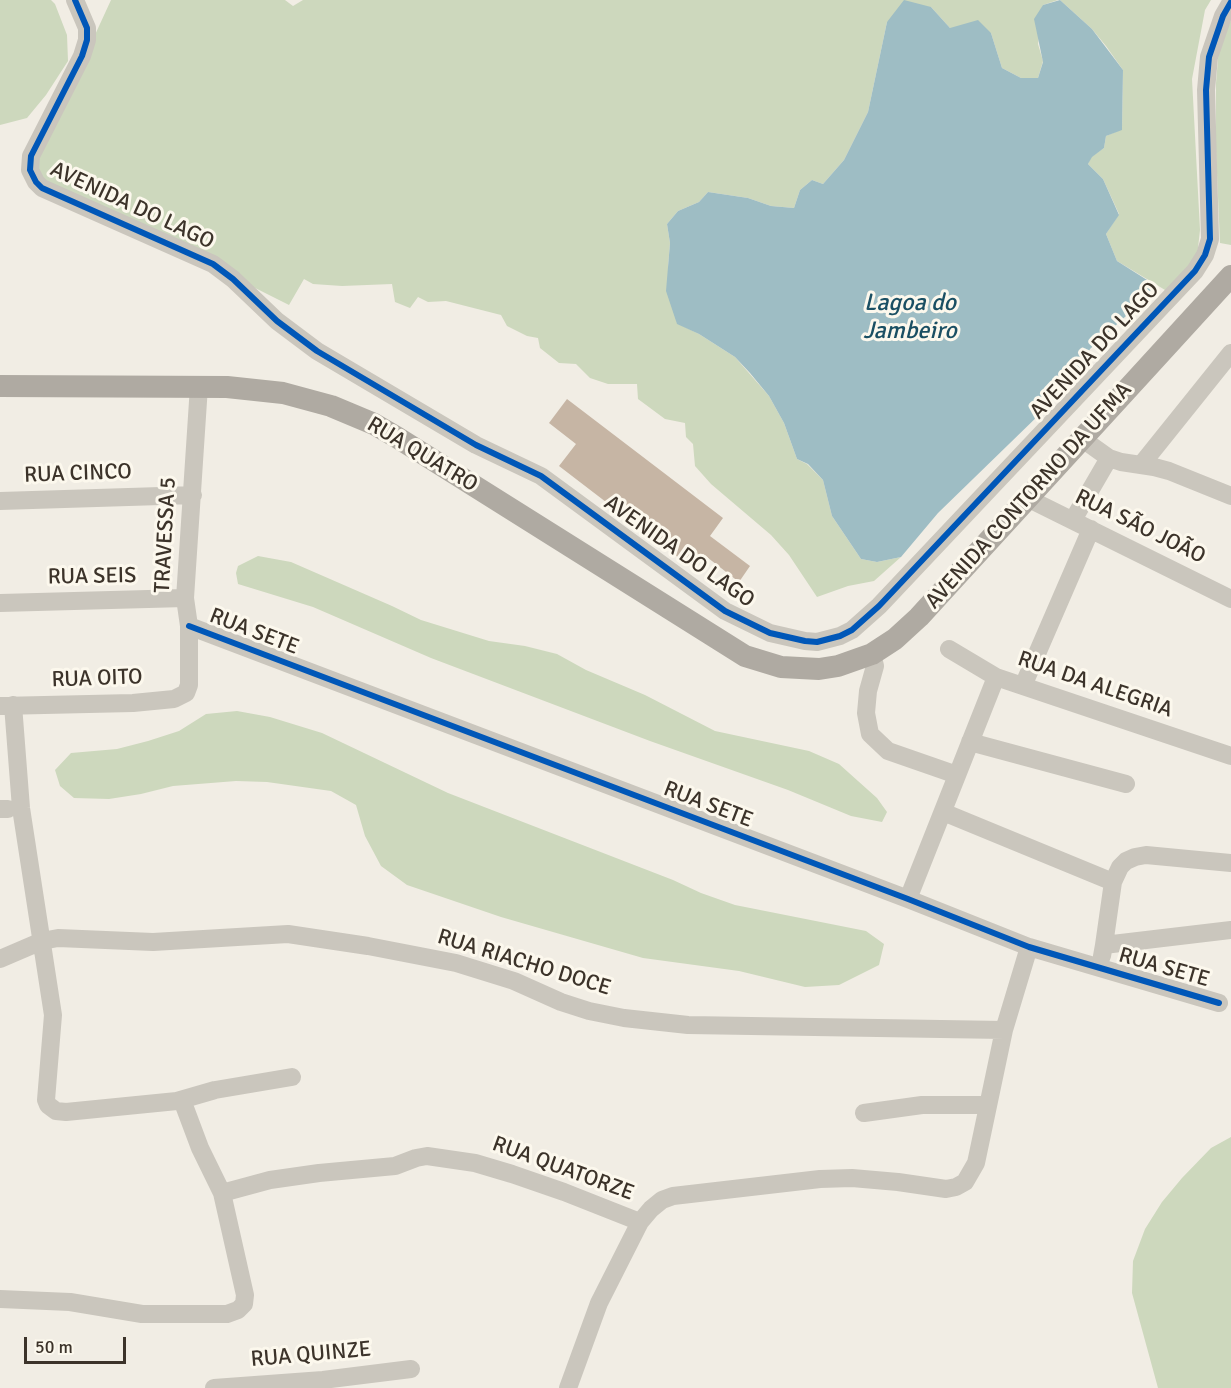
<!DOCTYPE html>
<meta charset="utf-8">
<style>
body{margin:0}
#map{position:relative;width:1231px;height:1388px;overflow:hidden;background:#f1ede4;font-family:Signika,sans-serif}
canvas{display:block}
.scale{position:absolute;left:24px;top:1337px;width:102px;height:27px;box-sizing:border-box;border:3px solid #3c332a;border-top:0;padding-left:8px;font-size:18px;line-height:21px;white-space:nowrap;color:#3c332a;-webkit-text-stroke:4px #fcf8ed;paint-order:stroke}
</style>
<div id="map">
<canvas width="1231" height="1388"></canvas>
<div class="scale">50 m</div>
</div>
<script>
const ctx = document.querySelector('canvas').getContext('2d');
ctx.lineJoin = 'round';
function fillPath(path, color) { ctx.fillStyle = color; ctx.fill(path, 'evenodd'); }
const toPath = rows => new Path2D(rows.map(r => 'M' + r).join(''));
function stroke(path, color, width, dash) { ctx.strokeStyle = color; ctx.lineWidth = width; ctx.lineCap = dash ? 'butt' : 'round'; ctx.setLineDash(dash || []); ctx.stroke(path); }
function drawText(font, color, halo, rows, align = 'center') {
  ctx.font = font + ' Signika,sans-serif'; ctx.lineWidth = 6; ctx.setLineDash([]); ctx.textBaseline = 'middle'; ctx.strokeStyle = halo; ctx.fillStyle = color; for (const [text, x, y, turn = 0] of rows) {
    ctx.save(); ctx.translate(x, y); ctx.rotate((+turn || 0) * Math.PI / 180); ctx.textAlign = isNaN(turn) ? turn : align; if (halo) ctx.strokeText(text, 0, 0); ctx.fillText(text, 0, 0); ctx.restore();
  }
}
const green = toPath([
 [0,0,51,0,55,4,67,35,68,61,46,95,27,118,0,125],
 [111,0,285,0,293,6,303,0,1058,0,1043,5,1038,44,1043,61,1038,78,1021,78,1002,68,991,33,950,28,931,7,887,22,868,112,844,160,823,184,812,180,800,190,794,208,771,206,748,198,708,192,699,202,678,211,667,224,670,243,668,267,677,323,699,334,735,357,769,396,784,423,797,459,807,464,823,480,832,516,861,559,877,562,901,557,874,581,848,586,817,597,789,555,771,535,711,484,695,466,693,444,686,437,685,423,665,419,638,399,637,384,608,384,590,378,576,364,559,363,540,348,538,338,527,336,507,326,501,315,446,301,428,302,418,297,410,308,395,302,392,284,342,286,313,284,304,279,289,305,46,183,38,176,37,161],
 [1060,0,1211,0,1205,10,1192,79,1200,230,1197,257,1170,293,1117,261,1106,234,1119,214,1103,179,1088,164,1091,157,1104,148,1106,136,1122,129,1123,70,1106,46,1092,29],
 [1231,20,1231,245,1220,243,1216,150,1216,83,1219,47],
 [258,556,291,562,392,606,421,620,489,641,525,646,557,654,586,670,645,695,715,731,809,751,839,764,877,798,887,812,882,822,851,816,788,790,650,741,431,658,313,607,238,584,236,573,238,566],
 [237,711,270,717,322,733,448,793,673,880,701,893,735,905,866,931,884,944,879,965,839,985,805,987,739,971,643,958,501,917,407,885,381,866,365,836,356,805,331,791,267,782,236,781,173,786,141,794,109,799,74,798,60,786,55,770,71,753,117,749,148,741,179,731,206,714],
 [1231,1137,1231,1388,1158,1388,1132,1293,1133,1261,1145,1229,1162,1202,1182,1178,1211,1148]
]);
const water = toPath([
 [904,0,931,7,950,28,978,20,991,33,1002,68,1021,78,1038,78,1043,62,1034,19,1043,5,1060,0,1092,29,1123,70,1122,130,1106,136,1104,148,1092,157,1088,164,1103,179,1119,215,1106,234,1117,261,1155,285,1138,305,1090,349,1079,376,938,513,901,557,877,562,861,559,832,516,823,480,808,464,797,459,784,423,769,396,750,373,735,357,699,334,677,324,666,291,670,243,667,224,678,211,699,202,708,192,748,198,771,206,794,208,800,190,812,180,823,184,844,160,868,112,887,22]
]);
const building = toPath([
 [567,399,723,518,710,536,750,566,739,582,703,554,692,568,559,466,576,444,549,423]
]);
const minor = toPath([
 [75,0,87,28,87,40,82,56,31,156,30,170,36,182,42,188,213,264,233,279,277,321,317,351,476,445,541,476,725,611,770,633,805,641,817,642,840,636,852,630,879,606,1195,271,1205,255,1210,239,1206,90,1209,57,1223,16,1231,2],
 [1081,438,1109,458,1121,462,1154,467,1169,471,1231,496],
 [1141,465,1231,353],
 [1027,498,1231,599],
 [0,501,193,495],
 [1073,520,1109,458],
 [0,603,185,598],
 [189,626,908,899,1029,947,1219,1003],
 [949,649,996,677,1231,756],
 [872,654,875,666,868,691,866,713,870,734,888,751,957,775],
 [1023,686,1091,529],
 [13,705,21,808,53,1015,46,1100,48,1105,56,1111,66,1112,177,1101,215,1090,292,1077],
 [0,706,133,703,174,699,186,693,189,685,189,626,185,598,199,386],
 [970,742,1126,784],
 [0,809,8,809],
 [943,812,1113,882],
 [908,899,996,677],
 [1104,945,1113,882,1120,867,1126,861,1135,857,1146,855,1231,863],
 [1102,956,1104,945,1231,930],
 [0,959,42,941,58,938,153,942,288,934,368,946,456,963,514,981,561,1002,589,1011,624,1018,688,1025,1004,1030],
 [864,1113,922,1105,988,1105],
 [222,1193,270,1180,319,1173,395,1166,416,1158,427,1156,475,1163,512,1174,564,1192,640,1222],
 [0,1299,70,1302,142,1314,227,1314,238,1310,244,1304,245,1295,222,1193,200,1148,182,1100],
 [214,1388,323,1380,411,1369],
 [568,1388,599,1303,640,1222,651,1209,662,1200,673,1196,820,1179,852,1178,898,1182,946,1189,956,1187,965,1182,976,1163,1004,1030,1029,947]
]);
const major = toPath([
 [0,386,227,387,283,393,331,406,374,424,398,438,745,656,781,667,819,669,838,666,872,654,895,639,919,617,1231,276]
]);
const cycleway = toPath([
 [75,0,87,28,87,40,82,56,31,156,30,170,36,182,42,188,213,264,233,279,277,321,317,351,476,445,541,476,725,611,770,633,805,641,817,642,840,636,852,630,879,606,1195,271,1205,255,1210,239,1206,90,1209,57,1223,16,1231,2],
 [189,626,908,899,1029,947,1219,1003]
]);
const streetNames = [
 ["AVENIDA DO LAGO",132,206,25],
 ["AVENIDA DO LAGO",1095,351,-47],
 ["RUA QUATRO",422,455,31],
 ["RUA CINCO",78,474,-2],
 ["AVENIDA CONTORNO DA UFMA",1029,496,-48],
 ["RUA SÃO JOÃO",1140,527,26],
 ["TRAVESSA 5",166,535,-87],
 ["AVENIDA DO LAGO",679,552,35],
 ["RUA SEIS",92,577,-1],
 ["RUA SETE",254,632,21],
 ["RUA OITO",97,679,-2],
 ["RUA DA ALEGRIA",1095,685,19],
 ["RUA SETE",708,805,21],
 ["RUA RIACHO DOCE",524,963,17],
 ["RUA SETE",1164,968,16],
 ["RUA QUATORZE",563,1169,20],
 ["RUA QUINZE",311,1355,-5]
];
const waterNames = [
 ["Lagoa do",910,304],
 ["Jambeiro",910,332]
];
fillPath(green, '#cdd8bd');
fillPath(water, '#9ebdc4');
fillPath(building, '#c6b5a4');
stroke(minor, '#cac6bd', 18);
stroke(major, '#afaaa2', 22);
stroke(cycleway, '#0057b8', 6);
drawText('22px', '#3c332a', '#fcf8ed', streetNames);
drawText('italic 24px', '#1a4f63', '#fcf8ed', waterNames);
</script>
